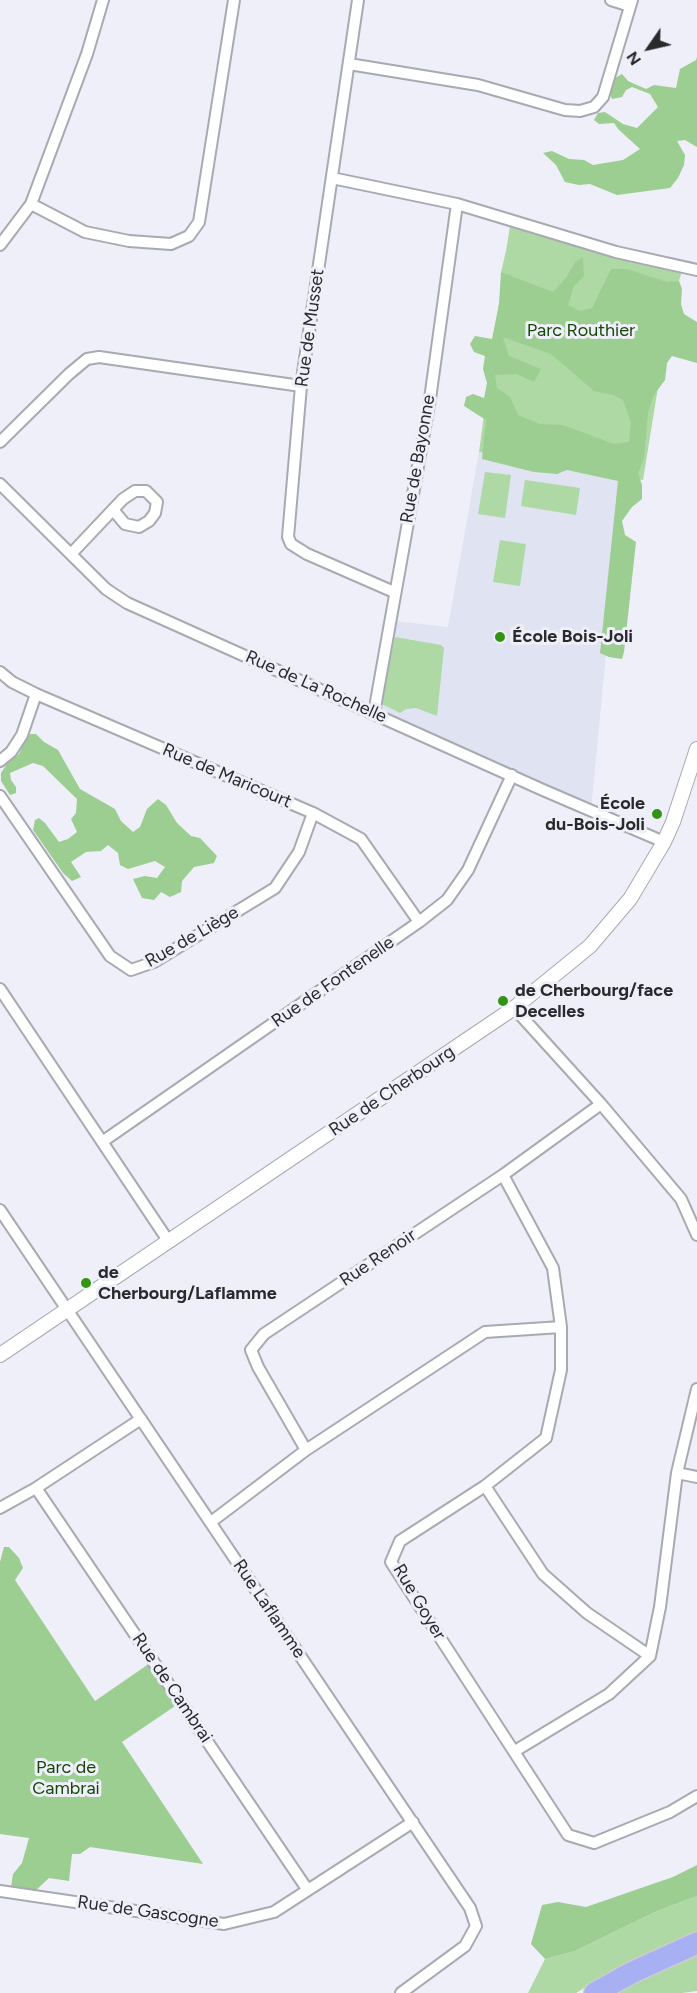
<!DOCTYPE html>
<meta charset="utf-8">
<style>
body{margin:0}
#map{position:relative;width:697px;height:1993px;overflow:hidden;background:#eeeff8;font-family:Figtree,sans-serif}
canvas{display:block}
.north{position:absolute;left:619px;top:18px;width:60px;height:60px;-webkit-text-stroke:4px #eeeff8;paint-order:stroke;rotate:236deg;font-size:16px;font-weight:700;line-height:24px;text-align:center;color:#2a2a2d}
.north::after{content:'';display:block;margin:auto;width:21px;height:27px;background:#2a2a2d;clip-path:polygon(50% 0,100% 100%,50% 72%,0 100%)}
</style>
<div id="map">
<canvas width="697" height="1993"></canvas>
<div class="north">N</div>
</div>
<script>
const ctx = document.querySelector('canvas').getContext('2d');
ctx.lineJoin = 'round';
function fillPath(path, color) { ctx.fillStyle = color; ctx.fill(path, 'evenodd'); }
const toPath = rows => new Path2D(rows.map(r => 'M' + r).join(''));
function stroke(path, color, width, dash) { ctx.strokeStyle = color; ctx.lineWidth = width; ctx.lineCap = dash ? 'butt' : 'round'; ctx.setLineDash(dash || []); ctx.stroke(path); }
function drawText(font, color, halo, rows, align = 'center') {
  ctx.font = font + ' Figtree,sans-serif'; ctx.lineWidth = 6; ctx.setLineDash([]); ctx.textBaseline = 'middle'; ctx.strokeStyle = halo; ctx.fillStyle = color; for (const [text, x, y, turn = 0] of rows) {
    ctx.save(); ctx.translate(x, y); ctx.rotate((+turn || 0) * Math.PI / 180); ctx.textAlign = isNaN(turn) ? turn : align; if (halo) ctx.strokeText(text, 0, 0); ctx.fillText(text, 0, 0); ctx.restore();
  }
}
const built = toPath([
 [479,452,623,476,591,811,374,713,394,621,448,627]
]);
const green = toPath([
 [511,220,682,271,679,281,675,282,643,480,479,452,503,273,501,272,506,251],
 [485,472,511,475,505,518,478,514],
 [525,480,580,488,576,515,521,506],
 [500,540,526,544,520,586,493,582],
 [395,637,441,645,444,648,437,716,416,708,406,709,400,713,380,703],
 [697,1896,697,1932,614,1970,576,1993,528,1993,545,1959,575,1951,657,1911],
 [697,1953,697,1991,682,1993,610,1993]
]);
const forest = toPath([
 [697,57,697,147,685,140,677,141,685,155,684,165,678,178,670,188,617,195,590,184,579,185,565,182,556,165,543,153,552,151,569,159,584,160,593,165,623,160,640,149,618,129,614,123,599,124,594,120,598,113,605,112,623,124,637,128,658,107,650,94,632,87,626,90,622,97,612,99,609,91,615,78,622,74,628,81,646,89,654,85,676,88,680,69,696,60],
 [583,257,584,276,574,286,568,305,580,311,592,308,611,269,627,269,667,282,679,281,682,289,681,304,684,314,697,322,697,363,672,356,667,363,665,380,654,395,648,412,644,458,638,473,642,485,642,499,632,507,622,521,625,535,636,542,624,652,622,659,609,657,600,653,618,481,567,470,557,474,534,472,482,459,486,420,464,406,466,397,473,394,484,398,487,383,483,369,485,356,474,352,470,344,475,336,492,339,499,304,501,272,553,292,566,278,575,262],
 [503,337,551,354,594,391,613,395,623,400,631,422,629,442,614,444,563,425,540,424,518,415,510,397,497,388,495,375,516,374,534,382,541,369,509,356],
 [30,734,36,734,44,742,58,750,80,789,115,809,121,821,133,832,140,827,147,809,158,799,166,805,177,823,191,836,200,838,217,856,214,863,194,867,182,881,181,892,170,897,161,892,154,900,142,898,133,879,145,876,157,878,165,867,155,861,128,869,120,865,118,853,108,845,101,851,86,852,71,862,81,877,72,881,63,873,33,830,35,820,39,818,45,823,59,842,68,839,77,832,71,819,76,813,77,799,43,766,33,763,10,773,11,780,16,787,16,793,10,795,1,781,1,773,7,764,19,754,24,743],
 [4,1547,9,1547,19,1558,23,1568,15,1580,95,1701,153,1661,181,1702,122,1742,203,1864,90,1847,80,1854,72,1854,69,1881,49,1878,33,1893,11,1887,13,1874,22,1863,29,1838,0,1834,0,1562],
 [697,1865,697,1896,657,1911,575,1951,545,1959,531,1944,542,1905,558,1902,586,1907,673,1877]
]);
const minor = toPath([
 [358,0,301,386,288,537,291,544,307,554,394,592],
 [611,0,630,6],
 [349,64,478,85,565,110,580,111,594,107,603,97,632,0],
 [332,178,457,204,616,252,697,270],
 [31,204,85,232,129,241,171,244,189,236,199,222,234,0],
 [0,245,31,204,87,54,103,0],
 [0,442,69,374,87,359,99,357,301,386],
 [0,484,106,589,127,603,543,790,664,842],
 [71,554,123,499,135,491,146,491,157,502,155,513,149,521,139,527,125,524,114,511],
 [0,672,12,682,36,694,313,813,361,839,419,922],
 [374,713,430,399,457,204],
 [0,761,11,752,22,735,36,694],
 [0,796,110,956,131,970,154,962,275,888,299,852,313,813],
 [0,989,169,1242],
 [514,1008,601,1104,681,1199,697,1235],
 [102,1142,419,922,447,900,468,870,512,775],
 [503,1175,553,1268,561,1327,561,1370,546,1438,485,1486,400,1541,391,1562,568,1835,594,1843,670,1812,697,1796],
 [0,1210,470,1908,476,1926,465,1946,401,1993],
 [306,1450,258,1367,251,1350,264,1334,503,1175,601,1104],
 [677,1473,697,1477],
 [485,1486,543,1574,587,1613,650,1656],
 [36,1488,307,1889],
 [0,1508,36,1488,141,1419],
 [211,1522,306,1450,485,1332,561,1327],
 [515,1751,609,1694,650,1656,660,1607,677,1473,697,1389],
 [0,1891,224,1924,274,1912,413,1822]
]);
const tertiary = toPath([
 [0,1355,514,1008,590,946,630,899,664,842,673,822,697,749]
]);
const motorway = toPath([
 [595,1993,633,1972,697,1943]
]);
const markers = [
 [500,637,6,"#339413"],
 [657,814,6,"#339413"],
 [503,1001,6,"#339413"],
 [86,1283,6,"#339413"]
];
const streetNames = [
 ["Rue de Musset",310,328,-82],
 ["Rue de Bayonne",418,459,-80],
 ["Rue de La Rochelle",316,687,24],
 ["Rue de Maricourt",227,776,23],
 ["Rue de Liège",192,937,-30],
 ["Rue de Fontenelle",333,982,-35],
 ["Rue de Cherbourg",392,1091,-34],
 ["Rue Renoir",378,1258,-34],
 ["Rue Goyer",419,1602,59],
 ["Rue Laflamme",269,1609,56],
 ["Rue de Cambrai",172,1688,56],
 ["Rue de Gascogne",148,1912,8]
];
const parkNames = [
 ["Parc Routhier",581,331],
 ["Parc de",66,1768],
 ["Cambrai",66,1789]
];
const poiNames = [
 ["École Bois-Joli",512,637],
 ["École",645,804,"right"],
 ["du-Bois-Joli",645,825,"right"],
 ["de Cherbourg/face",515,991],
 ["Decelles",515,1012],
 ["de",98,1273],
 ["Cherbourg/Laflamme",98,1294]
];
fillPath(built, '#e0e3f2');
fillPath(green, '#aed9a4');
fillPath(forest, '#9bce90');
stroke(minor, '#a8aab2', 14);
stroke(tertiary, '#a8aab2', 16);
stroke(motorway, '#cccccd', 24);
stroke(minor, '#fff', 10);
stroke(tertiary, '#fff', 14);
stroke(motorway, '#a8b0f4', 21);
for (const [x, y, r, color] of markers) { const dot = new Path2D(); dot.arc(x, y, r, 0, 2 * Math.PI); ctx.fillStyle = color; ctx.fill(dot); stroke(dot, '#eeeff8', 2); }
drawText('18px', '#2a2a2d', '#eeeff8', streetNames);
drawText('18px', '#174708', '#eeeff8', parkNames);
drawText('bold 18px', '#2a2a2d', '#eeeff8', poiNames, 'left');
</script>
